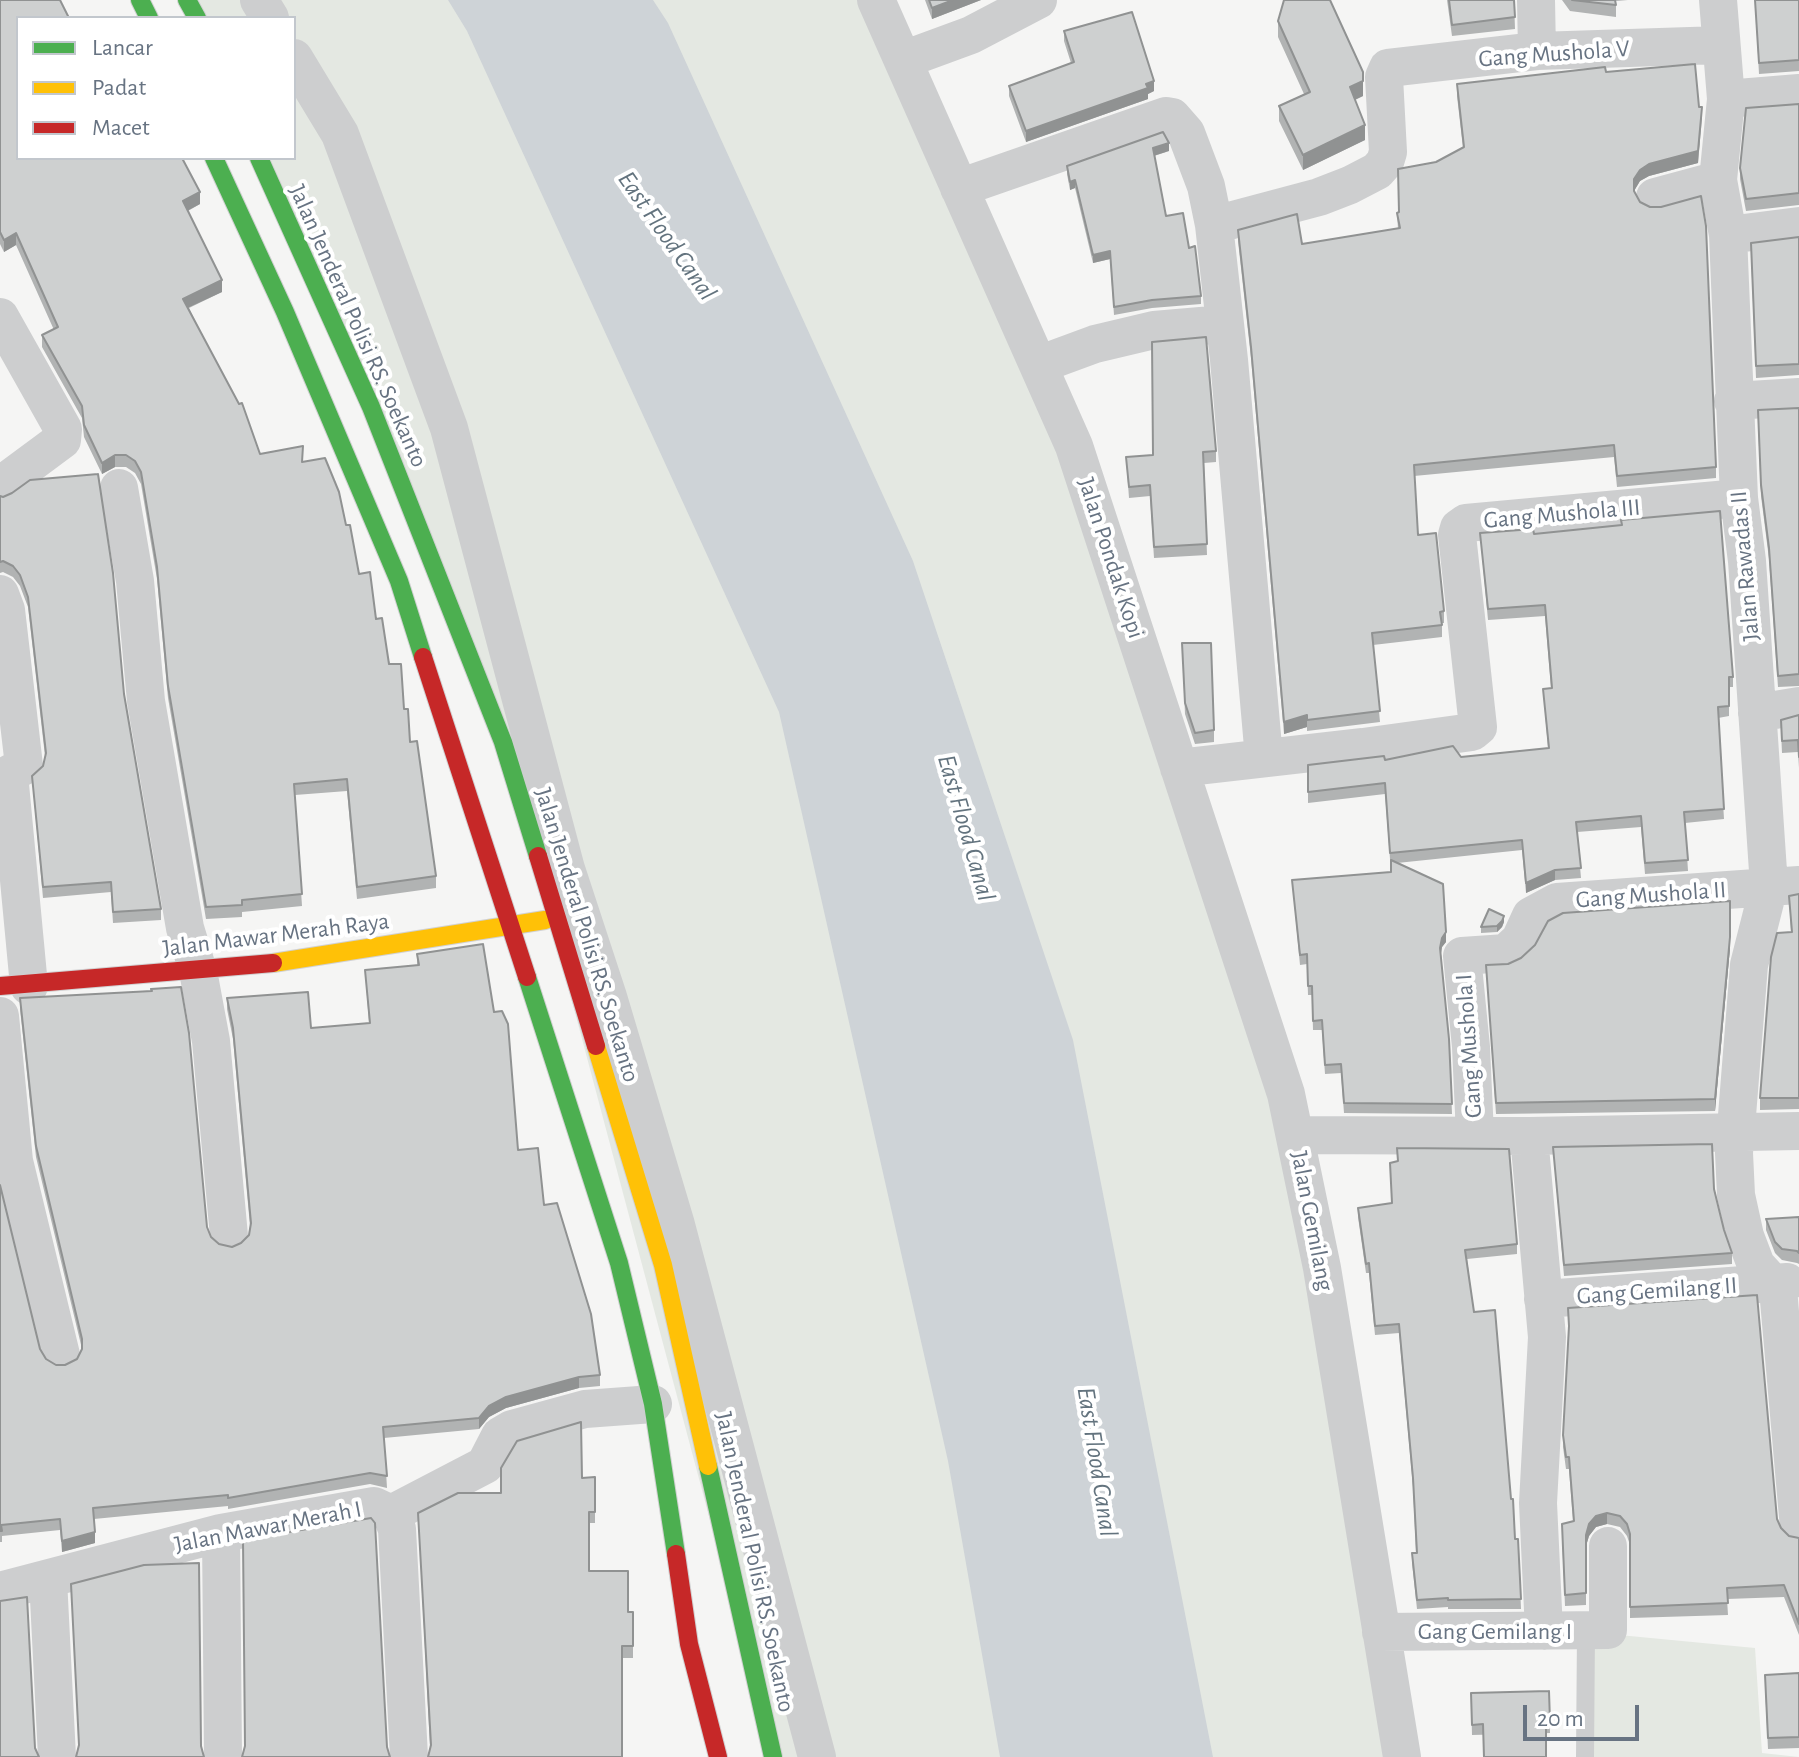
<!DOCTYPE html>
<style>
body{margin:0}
#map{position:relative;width:1799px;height:1757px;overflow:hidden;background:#f5f5f4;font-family:"Alegreya Sans",sans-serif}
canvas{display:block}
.legend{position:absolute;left:16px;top:16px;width:280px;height:144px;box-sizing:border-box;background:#fff;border:2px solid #c2c7cd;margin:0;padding:10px 14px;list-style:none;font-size:24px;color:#677382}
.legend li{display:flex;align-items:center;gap:16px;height:40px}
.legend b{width:40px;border:2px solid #c2c7cd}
.scale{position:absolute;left:1523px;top:1705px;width:116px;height:36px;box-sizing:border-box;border:4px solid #677382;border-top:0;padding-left:10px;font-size:24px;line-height:28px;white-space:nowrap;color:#677382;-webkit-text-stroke:6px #fff;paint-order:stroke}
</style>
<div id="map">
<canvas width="1799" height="1757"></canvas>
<ul class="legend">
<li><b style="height:10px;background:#4caf50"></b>Lancar</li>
<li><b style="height:10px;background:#ffc107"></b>Padat</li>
<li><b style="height:10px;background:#c62828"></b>Macet</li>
</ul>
<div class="scale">20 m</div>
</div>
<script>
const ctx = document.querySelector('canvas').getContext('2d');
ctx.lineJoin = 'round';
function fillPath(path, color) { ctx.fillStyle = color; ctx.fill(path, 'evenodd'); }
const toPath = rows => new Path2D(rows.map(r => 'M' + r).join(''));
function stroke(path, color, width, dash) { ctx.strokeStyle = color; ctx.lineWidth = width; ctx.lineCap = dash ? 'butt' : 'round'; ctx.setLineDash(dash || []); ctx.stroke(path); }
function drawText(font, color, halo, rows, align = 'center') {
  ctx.font = font + ' "Alegreya Sans",sans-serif'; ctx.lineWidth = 8; ctx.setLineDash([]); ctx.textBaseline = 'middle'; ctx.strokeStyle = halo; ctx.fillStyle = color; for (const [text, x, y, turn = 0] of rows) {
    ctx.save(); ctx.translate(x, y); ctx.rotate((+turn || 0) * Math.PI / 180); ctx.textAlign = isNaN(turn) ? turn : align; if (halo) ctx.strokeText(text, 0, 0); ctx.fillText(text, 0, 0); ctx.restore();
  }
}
const green = toPath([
 [187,0,876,0,1038,365,1286,1094,1401,1757,773,1757,503,742,259,158,294,158,294,18,197,18],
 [1588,1632,1755,1648,1762,1753,1799,1757,1592,1757]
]);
const water = toPath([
 [448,0,653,0,668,23,913,561,1073,1040,1213,1757,1000,1757,948,1461,779,712,467,31]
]);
const lane = toPath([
 [1585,1757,1586,1631]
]);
const street = toPath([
 [259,0,270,18],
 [876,0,1074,446,1286,1094,1322,1268,1402,1757],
 [1536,0,1537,51],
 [1718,0,1726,99,1718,180,1728,235,1739,498,1747,561,1769,886,1749,965,1734,1153,1736,1195,1745,1236,1756,1265,1778,1289,1799,1528],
 [294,58,340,134,449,428,566,869,608,997,676,1225,817,1757],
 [903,60,971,35,1038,0],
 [1726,99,1799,93],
 [959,188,1166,116,1172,117,1186,133,1206,186,1214,225],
 [1655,197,1718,180],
 [1728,235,1799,226],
 [0,317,63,429,62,440,0,486],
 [1038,365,1095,344,1154,330,1224,324],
 [1733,401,1799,397],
 [119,488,135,581,146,701,185,928,198,971,211,1041,229,1236],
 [0,594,6,610,24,766,9,774,29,986],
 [1757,713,1799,706],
 [1264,758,1229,360,1214,225,1319,197,1350,185,1377,171,1385,162,1388,152,1384,77,1388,68,1537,51,1721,45],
 [1179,768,1363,747,1472,732,1478,727,1457,535,1459,528,1466,523,1739,498],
 [0,1016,14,1161,61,1355],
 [1296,1135,1529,1136,1799,1131],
 [1475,1135,1471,1047,1462,956,1506,953,1520,940,1531,916,1557,902,1799,885],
 [1529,1136,1547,1337,1538,1503,1544,1631],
 [1543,1299,1787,1282],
 [391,1514,485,1465,500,1436,512,1429,585,1409,653,1404],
 [221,1533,223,1757],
 [48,1579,57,1757],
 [0,1591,221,1533,374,1506,391,1514,397,1529,409,1757],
 [1381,1632,1608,1630,1608,1546]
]);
const fast = toPath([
 [140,0,149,18],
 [187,0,197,18],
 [214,158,285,312,399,581,423,657],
 [259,158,371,407,503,742,538,856],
 [527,977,619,1263,653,1404,676,1554],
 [708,1466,773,1757]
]);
const slow = toPath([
 [273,963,545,920],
 [596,1046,663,1265,708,1466]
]);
const jam = toPath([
 [423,657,527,977],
 [538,856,596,1046],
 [0,986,273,963],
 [676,1554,689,1644,718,1757]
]);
const wall = toPath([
 [0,0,200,204,188,211,222,292,189,308,260,454,303,462,346,525,359,574,376,619,404,709,436,876,436,888,357,899,347,791,295,795,302,906,242,912,242,917,206,919,168,698,157,579,141,484,135,473,126,467,115,467,102,474,84,437,82,418,42,347,42,335,54,330,16,245,4,252,0,244],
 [925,0,981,0,932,19],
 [1447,0,1514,0,1515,29,1452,36],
 [1562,0,1628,0,1616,1,1616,17,1570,11],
 [1755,0,1799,0,1799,71,1759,74],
 [1278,21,1363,96,1355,100,1365,140,1303,170,1279,121,1279,106,1304,94,1278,37],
 [1064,31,1154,91,1148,94,1148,99,1026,142,1009,96,1009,86,1071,63,1064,41],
 [1606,72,1699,107,1702,118,1698,163,1649,176,1640,181,1634,191,1716,467,1716,478,1617,487,1614,457,1414,476,1418,535,1444,611,1444,623,1442,623,1442,637,1373,645,1380,722,1307,731,1307,727,1284,734,1251,358,1238,241,1238,230,1302,244,1398,229,1397,213,1399,212,1436,162,1463,148,1457,96,1457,84],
 [1799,104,1799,205,1746,211,1740,179,1740,168],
 [1169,151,1154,156,1166,216,1189,248,1201,296,1201,304,1152,308,1114,315,1110,259,1093,263,1075,188,1070,190,1067,174,1067,166],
 [1799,237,1799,375,1756,378,1751,254],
 [1799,408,1799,686,1778,687,1769,559,1761,496,1758,422],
 [1216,451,1216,462,1204,463,1207,555,1154,558,1150,496,1129,498,1126,457],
 [0,496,124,694,161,909,161,920,113,923,111,892,43,898,32,776,43,766,45,756,28,607,20,586,13,577,3,572,0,573],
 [1480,533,1534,534,1733,677,1733,687,1729,687,1729,716,1718,718,1724,819,1685,823,1688,871,1645,874,1641,827,1577,832,1581,878,1555,880,1526,893,1522,850,1397,863,1446,942,1442,947,1441,954,1449,1039,1452,1114,1344,1113,1341,1073,1325,1074,1322,1030,1313,1030,1312,995,1308,995,1307,964,1300,965,1292,880,1391,872,1385,794,1308,803,1308,765,1385,760,1461,757,1548,748,1543,689,1551,688,1545,616,1488,620],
 [1182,643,1214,730,1214,742,1195,744,1185,714],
 [1799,715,1799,768,1798,752,1782,753,1781,731,1781,720],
 [1799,894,1799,1109,1760,1110,1760,1098,1791,932,1789,896],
 [1504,922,1502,927,1497,932,1481,933,1481,927],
 [1730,948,1715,1111,1496,1114,1486,965],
 [417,954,518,1150,544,1205,600,1375,600,1386,579,1388,506,1408,489,1417,479,1429,384,1438,387,1488,370,1484,228,1509,228,1506,94,1519,95,1543,62,1552,60,1530,2,1536,2,1542,0,1542,0,1185,40,1349,46,1359,56,1365,65,1365,77,1359,82,1349,36,1157,20,1009,20,998,207,1227,211,1237,219,1244,232,1247,241,1243,249,1235,250,1226,233,1039,227,1009,227,998,311,1028,369,1023,365,970,417,965],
 [1553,1147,1714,1189,1724,1230,1732,1253,1732,1264,1564,1276],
 [1397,1148,1517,1244,1517,1254,1467,1259,1474,1312,1511,1499,1515,1539,1518,1539,1521,1609,1448,1609,1448,1607,1417,1609,1412,1563,1412,1553,1416,1553,1413,1487,1399,1333,1375,1335,1369,1273,1366,1273,1358,1217,1358,1208,1391,1203,1397,1161],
 [1799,1217,1799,1264,1797,1263,1782,1260,1775,1253,1766,1230,1766,1219],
 [1568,1308,1777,1519,1781,1528,1789,1536,1799,1538,1799,1635,1784,1597,1727,1599,1728,1615,1630,1618,1630,1545,1627,1536,1620,1527,1607,1524,1596,1527,1589,1536,1586,1546,1586,1605,1565,1606,1562,1536,1573,1521,1569,1469,1566,1469,1563,1447,1569,1333],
 [595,1477,595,1523,589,1523,589,1571,628,1612,633,1612,633,1658,622,1658,430,1747,418,1513,501,1493,582,1478],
 [1799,1673,1799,1748,1768,1749,1765,1687],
 [1549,1691,1550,1733,1472,1735,1471,1693]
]);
const shadedWall = toPath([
 [953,0,981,0,932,19,932,8],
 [1154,81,1154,91,1148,94,1148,99,1026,142,1026,131],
 [1363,81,1363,96,1350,102,1350,87],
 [1702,107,1698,163,1649,176,1640,181,1634,191,1634,179,1640,170],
 [1365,125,1365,140,1303,170,1303,155],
 [1169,143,1169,151,1153,156,1153,148],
 [1075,180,1075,188,1070,190,1070,182],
 [200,192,200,204,183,213,183,201],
 [16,233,16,245,4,252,4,240],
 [1110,251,1110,259,1093,263,1093,255],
 [222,280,222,292,183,310,183,299],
 [115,455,115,467,102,474,102,463],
 [1307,715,1307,727,1284,734,1284,722],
 [1555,870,1555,880,1526,893,1526,883],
 [1504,916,1504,922,1502,927,1497,932,1497,926],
 [1446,932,1446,942,1442,947,1440,958,1442,938],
 [1730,937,1730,948,1715,1111,1715,1099],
 [579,1377,579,1388,506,1408,489,1417,479,1429,479,1418,489,1406,506,1397],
 [1607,1513,1607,1524,1596,1527,1589,1536,1586,1546,1586,1535,1589,1524,1596,1516],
 [95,1532,95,1543,62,1552,62,1541]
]);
const building = toPath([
 [0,0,60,0,69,18,18,18,18,158,182,158,200,192,183,201,222,280,183,299,239,404,242,403,260,454,303,446,302,462,325,458,339,492,346,525,350,525,359,574,370,572,376,619,382,618,389,664,401,664,404,709,408,709,410,742,417,741,436,876,357,887,347,779,294,784,302,894,242,900,242,905,206,907,168,686,157,567,141,472,135,461,126,455,115,455,102,463,84,425,82,406,42,335,58,327,16,233,4,240,0,232,0,0],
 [929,0,953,0,932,8,929,0],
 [1284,0,1330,0,1363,72,1363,81,1350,87,1365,125,1303,155,1279,106,1310,92,1278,21,1284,0],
 [1449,0,1514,0,1515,17,1452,25,1449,0],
 [1572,0,1615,0,1616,5,1572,0],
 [1755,0,1799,0,1799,60,1759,63,1755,0],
 [1132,12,1154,81,1146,84,1148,88,1026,131,1009,86,1074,62,1064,31,1132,12],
 [1695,64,1699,107,1702,107,1698,151,1649,164,1640,170,1634,179,1634,191,1640,202,1650,207,1661,207,1701,196,1706,226,1716,467,1617,476,1614,445,1414,465,1418,535,1436,533,1444,611,1440,612,1442,625,1372,633,1380,711,1307,720,1307,715,1284,722,1251,347,1238,230,1297,214,1302,244,1400,228,1397,213,1399,212,1398,169,1436,162,1464,147,1457,84,1605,67,1606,72,1695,64],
 [1799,104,1799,193,1746,199,1740,168,1746,108,1799,104],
 [1163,132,1169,143,1153,148,1166,216,1183,213,1189,248,1195,246,1201,296,1152,300,1114,307,1110,251,1093,255,1075,180,1070,182,1067,166,1163,132],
 [1799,237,1799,364,1756,366,1751,243,1799,237],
 [1206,337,1216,451,1203,452,1207,544,1154,547,1150,485,1129,487,1126,457,1153,455,1152,342,1206,337],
 [1799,408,1799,674,1778,676,1769,548,1761,485,1758,410,1799,408],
 [98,474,113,573,124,694,161,909,113,912,111,882,43,887,32,776,43,766,46,753,28,597,20,575,13,566,3,561,0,562,0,496,3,497,12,493,30,480,98,474],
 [1720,511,1733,677,1729,677,1729,706,1718,707,1724,809,1684,812,1688,860,1645,863,1641,816,1576,822,1581,868,1555,870,1526,883,1522,840,1390,853,1385,783,1308,792,1308,765,1384,756,1385,760,1453,746,1461,757,1549,748,1543,689,1552,688,1545,605,1488,609,1480,533,1533,529,1534,534,1622,525,1621,520,1720,511],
 [1182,643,1211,643,1214,730,1195,733,1185,703,1182,643],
 [1799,715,1799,757,1798,740,1782,741,1781,720,1799,715],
 [1391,860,1443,884,1446,932,1442,938,1440,948,1449,1039,1452,1104,1344,1103,1341,1064,1325,1065,1322,1020,1313,1021,1312,986,1308,986,1307,954,1300,955,1292,880,1391,872,1391,860],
 [1799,894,1799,1098,1760,1098,1771,957,1777,933,1792,932,1789,896,1799,894],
 [1730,901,1730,937,1715,1099,1496,1103,1486,965,1508,964,1521,958,1535,945,1548,921,1563,913,1730,901],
 [1489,909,1504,916,1502,921,1497,926,1481,927,1489,909],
 [483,944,494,1012,502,1011,508,1024,518,1150,538,1148,544,1205,557,1203,591,1314,600,1375,579,1377,506,1397,489,1406,479,1418,383,1427,387,1476,370,1473,228,1498,228,1495,93,1508,95,1532,62,1541,60,1519,1,1525,2,1531,0,1531,0,1185,40,1349,46,1359,56,1365,65,1365,77,1359,82,1349,82,1339,36,1146,20,998,152,991,151,989,181,987,189,1033,207,1227,211,1237,219,1244,232,1247,241,1243,249,1235,251,1223,233,1028,227,998,308,992,311,1028,370,1023,365,970,419,965,417,954,483,944],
 [1712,1144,1714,1189,1724,1230,1732,1253,1564,1265,1553,1147,1712,1144],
 [1397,1148,1509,1149,1517,1244,1465,1250,1474,1312,1495,1310,1511,1499,1513,1499,1515,1539,1518,1539,1521,1599,1448,1600,1448,1598,1417,1600,1412,1553,1417,1553,1413,1478,1399,1324,1375,1326,1369,1263,1366,1264,1358,1208,1392,1203,1390,1163,1398,1161,1397,1148],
 [1799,1217,1799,1253,1797,1251,1782,1249,1775,1242,1766,1219,1799,1217],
 [1757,1295,1777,1519,1781,1528,1789,1536,1799,1538,1799,1624,1784,1585,1727,1588,1728,1603,1630,1607,1630,1534,1627,1524,1620,1516,1607,1513,1596,1516,1589,1524,1586,1535,1586,1593,1565,1595,1562,1524,1574,1521,1569,1457,1566,1457,1563,1435,1569,1326,1568,1308,1757,1295],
 [581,1422,582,1478,595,1477,595,1512,589,1512,589,1571,628,1571,628,1612,633,1612,633,1646,622,1646,622,1757,428,1757,431,1745,418,1513,458,1493,501,1493,501,1468,517,1441,581,1422],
 [371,1518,375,1523,387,1747,390,1757,242,1757,245,1746,243,1540,371,1518],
 [199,1563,201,1746,204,1757,76,1757,79,1745,71,1584,144,1565,199,1563],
 [27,1597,35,1748,39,1757,0,1757,0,1601,27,1597],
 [1799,1673,1799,1737,1768,1738,1765,1675,1799,1673],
 [1549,1691,1550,1722,1546,1723,1546,1757,1484,1757,1483,1724,1472,1725,1471,1693,1549,1691]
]);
const streetNames = [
 ["Gang Mushola V",1554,54,-4],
 ["Jalan Jenderal Polisi RS. Soekanto",358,326,66],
 ["Gang Mushola III",1562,514,-5],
 ["Jalan Pondak Kopi",1111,558,72],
 ["Jalan Rawadas II",1745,566,-95],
 ["Gang Mushola II",1651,895,-4],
 ["Jalan Mawar Merah Raya",276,935,-7],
 ["Jalan Jenderal Polisi RS. Soekanto",587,935,73],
 ["Gang Mushola I",1469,1046,-94],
 ["Jalan Gemilang",1312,1221,79],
 ["Gang Gemilang II",1657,1291,-4],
 ["Jalan Mawar Merah I",268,1527,-11],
 ["Jalan Jenderal Polisi RS. Soekanto",755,1562,78],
 ["Gang Gemilang I",1495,1632]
];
const waterNames = [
 ["East Flood Canal",667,236,55],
 ["East Flood Canal",966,828,74],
 ["East Flood Canal",1097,1462,81]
];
fillPath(green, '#e4e8e2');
fillPath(water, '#ced3d7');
stroke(fast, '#d1d1d2', 20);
stroke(slow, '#d1d1d2', 20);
stroke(jam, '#d1d1d2', 20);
stroke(lane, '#cdcecf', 18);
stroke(street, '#cdcecf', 38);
stroke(fast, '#4caf50', 18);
stroke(slow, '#ffc107', 18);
stroke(jam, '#c62828', 18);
fillPath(wall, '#b1b3b3');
fillPath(shadedWall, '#909292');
fillPath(building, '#ced0d0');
stroke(building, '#909292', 2);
drawText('24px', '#677382', '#fff', streetNames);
drawText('italic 26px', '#63737e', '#fff', waterNames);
</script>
